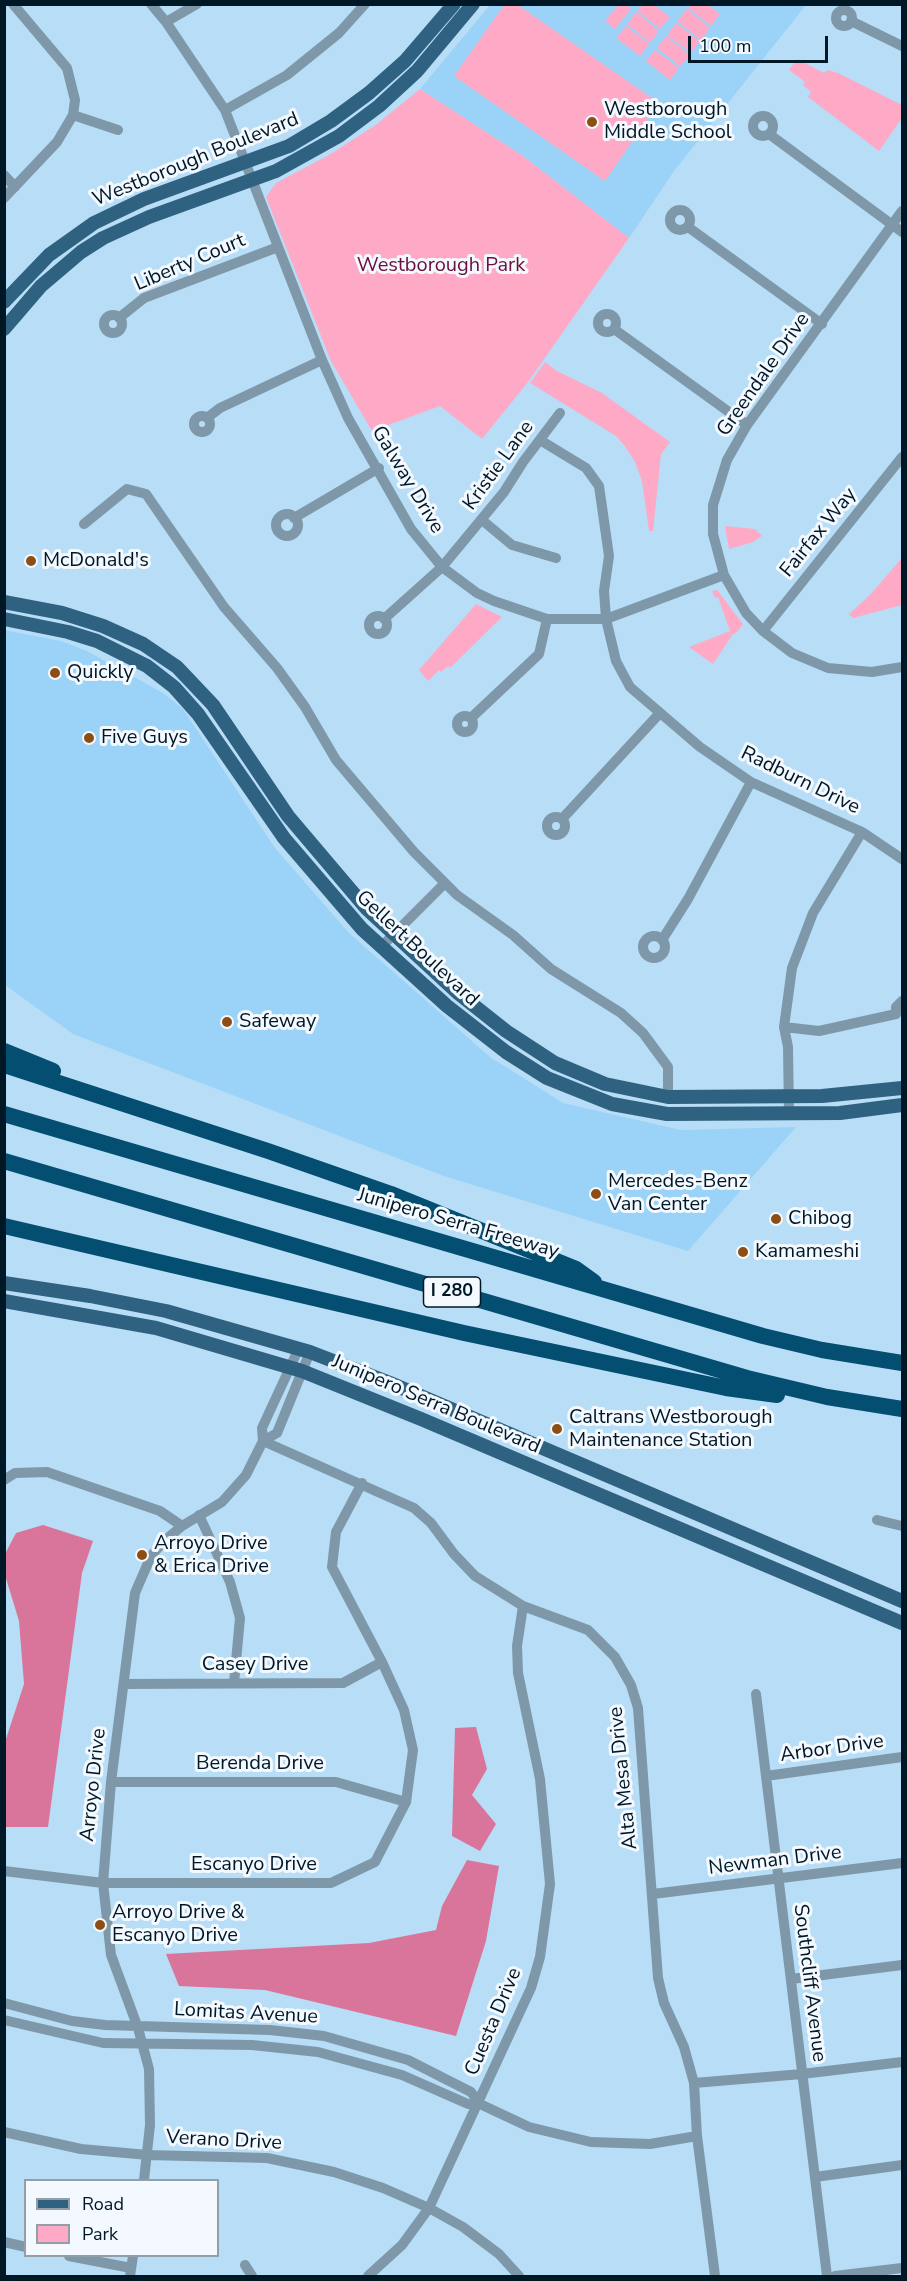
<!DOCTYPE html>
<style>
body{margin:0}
#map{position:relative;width:907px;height:2281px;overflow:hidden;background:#b8ddf6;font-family:"Nunito Sans",sans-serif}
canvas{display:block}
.frame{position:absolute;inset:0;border:6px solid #001725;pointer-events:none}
.legend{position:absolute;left:24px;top:2179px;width:195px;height:78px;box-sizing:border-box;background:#f3f9fe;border:2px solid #929fa7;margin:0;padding:8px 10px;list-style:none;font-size:18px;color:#001725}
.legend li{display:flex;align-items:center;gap:12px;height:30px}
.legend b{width:30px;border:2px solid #929fa7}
.scale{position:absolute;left:688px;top:36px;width:140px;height:27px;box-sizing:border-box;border:3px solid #001725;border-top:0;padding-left:8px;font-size:18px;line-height:21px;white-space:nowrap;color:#001725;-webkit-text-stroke:4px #f3f9fe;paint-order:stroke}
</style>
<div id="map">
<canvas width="907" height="2281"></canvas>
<div class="frame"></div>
<ul class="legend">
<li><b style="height:8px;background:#2f6281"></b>Road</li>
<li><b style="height:16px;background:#feaac7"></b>Park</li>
</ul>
<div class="scale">100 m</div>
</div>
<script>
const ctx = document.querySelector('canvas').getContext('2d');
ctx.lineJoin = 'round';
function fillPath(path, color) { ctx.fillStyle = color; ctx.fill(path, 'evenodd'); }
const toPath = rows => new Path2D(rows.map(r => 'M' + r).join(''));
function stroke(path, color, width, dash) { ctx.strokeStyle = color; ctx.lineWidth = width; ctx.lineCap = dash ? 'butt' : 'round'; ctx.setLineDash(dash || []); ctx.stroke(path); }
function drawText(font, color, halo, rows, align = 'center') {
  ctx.font = font + ' "Nunito Sans",sans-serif'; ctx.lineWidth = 6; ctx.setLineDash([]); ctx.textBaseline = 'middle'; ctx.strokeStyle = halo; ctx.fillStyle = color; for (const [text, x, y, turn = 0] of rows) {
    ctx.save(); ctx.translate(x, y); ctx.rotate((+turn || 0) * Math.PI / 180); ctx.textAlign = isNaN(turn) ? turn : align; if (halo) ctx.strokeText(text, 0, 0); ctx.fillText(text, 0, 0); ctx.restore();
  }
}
const built = toPath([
 [490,5,806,5,674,171,629,238,523,156,420,89],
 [4,630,61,641,87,651,163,693,183,709,275,848,349,933,490,1057,563,1103,681,1130,796,1127,688,1251,444,1176,73,1034,5,985]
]);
const green = toPath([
 [504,5,518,5,659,103,605,181,454,76],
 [618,5,626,5,631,9,615,29,605,21],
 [642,5,654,5,670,17,660,29,637,11],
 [690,5,708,5,720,14,711,26,688,8],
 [687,9,710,28,701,40,677,21],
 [636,12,659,31,650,43,627,24],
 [676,23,700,41,691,53,667,35],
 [626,26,649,44,640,56,616,38],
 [666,36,690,55,680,66,657,48],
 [655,50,679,68,670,80,646,61],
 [797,59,824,73,827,70,838,73,902,105,902,118,879,151,808,97,811,92,803,85,805,82,789,70],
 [420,89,523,156,629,238,528,382,482,439,440,406,372,431,331,361,266,197,276,183,329,155,377,124],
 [545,362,557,371,602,393,670,442,661,454,653,531,649,531,642,481,635,462,624,445,616,436,530,383],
 [725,526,755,529,762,536,753,542,729,549],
 [902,558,902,605,853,618,849,614,869,596],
 [717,590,743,624,735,634,733,634,713,664,689,647,730,631,718,597,715,598,712,591],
 [476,604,502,617,450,668,448,666,441,672,439,670,428,681,419,670]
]);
const forest = toPath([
 [43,1525,93,1541,82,1573,48,1827,5,1827,5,1742,24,1684,19,1621,5,1575,5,1554,16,1533],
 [476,1727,487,1769,472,1795,496,1824,480,1851,452,1836,455,1728],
 [467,1860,499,1866,486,1941,456,2036,265,1990,179,1986,166,1954,369,1943,436,1930,442,1906]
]);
const minor = toPath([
 [151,4,166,22,225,110,322,360,348,418,411,529,442,567,477,593,494,601,547,619,606,619,724,575],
 '836 18a8 8 0 1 1 16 0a8 8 0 1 1-16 0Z',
 [851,21,902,46],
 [166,22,197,4],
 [225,110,287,75,339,33,365,4],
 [73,115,118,130],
 '753 126a10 10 0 1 1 20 0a10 10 0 1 1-20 0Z',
 [769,134,902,232],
 [4,175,15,187],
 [4,198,57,142,73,115,75,100,67,68,13,4],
 '670 220a10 10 0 1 1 20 0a10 10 0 1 1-20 0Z',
 [902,211,747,425,727,460,713,505,713,534,724,575,746,613,763,631,792,653,828,668,872,672,902,667],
 [688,227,822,324],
 '598 323a9 9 0 1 1 18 0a9 9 0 1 1-18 0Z',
 '104 324a9 9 0 1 1 18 0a9 9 0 1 1-18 0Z',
 [119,318,144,298,278,247],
 [614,329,747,425],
 '194 424a8 8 0 1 1 16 0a8 8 0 1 1-16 0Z',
 [207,418,220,408,322,360],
 [540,440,586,468,599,486,609,556,604,591,606,619,616,661,630,687,700,747,751,782,862,832,902,859],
 '276 525a11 11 0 1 1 22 0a11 11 0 1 1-22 0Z',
 [294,518,379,468],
 [482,520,512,545,556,558],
 [84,524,127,489,146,494,224,607,277,668,305,707,336,760,414,852,457,895,513,935,551,969,621,1013,643,1033,668,1067,668,1097],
 '369 625a9 9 0 1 1 18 0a9 9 0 1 1-18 0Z',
 [384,619,442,567,504,492,523,462,560,413],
 [763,631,902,457],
 '457 724a8 8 0 1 1 16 0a8 8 0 1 1-16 0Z',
 [471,718,539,654,547,619],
 '547 826a9 9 0 1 1 18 0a9 9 0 1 1-18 0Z',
 [562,819,659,714],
 '643 947a11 11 0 1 1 22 0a11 11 0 1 1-22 0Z',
 [662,940,688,899,751,782],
 [381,947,445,883],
 [896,1014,896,1007,902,1001],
 [784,1027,819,1031,896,1014],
 [789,1114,788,1047,784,1027,792,968,813,913,862,832],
 [263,1441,414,1508,431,1523,454,1554,475,1576,523,1606,588,1630,615,1657,631,1685,638,1708,658,1978,664,2003,684,2047,694,2083,697,2136,715,2276],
 [263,1441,277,1433,310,1352],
 [4,1480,15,1473,47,1472,160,1511,182,1526],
 [199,1515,230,1582,240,1618,234,1683],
 [877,1520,902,1526],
 [124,1684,343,1683,382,1662],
 [756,1694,827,2276],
 [766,1776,902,1757],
 [111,1782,336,1782,406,1802],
 [4,1871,103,1883,331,1883,375,1862,406,1802,413,1750,404,1710,382,1662,332,1567,336,1532,362,1483],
 [653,1894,902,1863],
 [791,1979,902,1965],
 [4,2003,72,2021,105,2025,270,2030,324,2036,408,2060,471,2092,480,2104],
 [4,2020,103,2043,252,2045,318,2052,402,2075,468,2104,480,2104,529,2127,591,2142,650,2144,697,2136],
 [694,2083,802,2074,902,2062],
 [4,2132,81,2149,148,2155,267,2158,334,2172,383,2188,429,2208,463,2227,499,2254,519,2276],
 [815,2177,902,2165],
 [144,2180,150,2125,149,2069,138,2028,111,1955,103,1883,111,1782,135,1593,151,1556,164,1541,182,1526,222,1502,246,1475,263,1441,262,1428,299,1348],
 [4,2242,26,2247],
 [69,2256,131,2268],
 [245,2265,252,2276],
 [130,2276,133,2256],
 [368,2276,402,2245,429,2208,531,1988,540,1957,550,1884,540,1779,518,1673,517,1646,523,1606],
 [835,2276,902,2268]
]);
const major = toPath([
 [4,302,49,255,94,223,144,199,289,146,331,121,369,93,405,61,454,4],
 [4,329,41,286,81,252,103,238,149,217,276,171,339,136,379,106,417,71,473,4],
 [4,602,62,613,103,626,143,644,177,667,213,705,288,816,366,908,458,993,506,1031,555,1063,605,1084,668,1097,822,1096,902,1088],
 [4,619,68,632,97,641,147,666,174,687,198,714,284,838,362,929,447,1006,506,1052,547,1078,612,1104,667,1114,840,1113,902,1105],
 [4,1283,90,1296,166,1311,310,1352,390,1383,902,1601],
 [4,1301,156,1328,302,1371,421,1419,902,1623]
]);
const highway = toPath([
 [4,1051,53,1071],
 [4,1065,268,1151,391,1194,576,1269,594,1282],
 [4,1114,763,1336,822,1350,902,1363],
 [4,1161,747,1378,827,1397,902,1409],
 [4,1226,464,1333,726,1388,777,1395]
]);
const markers = [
 [592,122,6,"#8d4e15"],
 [31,561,6,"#8d4e15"],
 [55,673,6,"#8d4e15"],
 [89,738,6,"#8d4e15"],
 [227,1022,6,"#8d4e15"],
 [596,1194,6,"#8d4e15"],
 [776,1219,6,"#8d4e15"],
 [743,1252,6,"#8d4e15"],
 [557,1429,6,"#8d4e15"],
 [142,1555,6,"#8d4e15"],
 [100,1925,6,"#8d4e15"]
];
const shields = [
 [452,1292,57]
];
const shieldNames = [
 ["I 280",452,1292]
];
const poiNames = [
 ["Westborough",604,110],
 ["Middle School",604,133],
 ["McDonald's",43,561],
 ["Quickly",67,673],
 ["Five Guys",101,738],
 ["Safeway",239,1022],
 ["Mercedes-Benz",608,1182],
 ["Van Center",608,1205],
 ["Chibog",788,1219],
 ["Kamameshi",755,1252],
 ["Caltrans Westborough",569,1418],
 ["Maintenance Station",569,1441],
 ["Arroyo Drive",154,1544],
 ["& Erica Drive",154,1567],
 ["Arroyo Drive &",112,1913],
 ["Escanyo Drive",112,1936]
];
const streetNames = [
 ["Westborough Boulevard",196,160,-22],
 ["Liberty Court",190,263,-23],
 ["Greendale Drive",764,375,-55],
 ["Kristie Lane",499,466,-54],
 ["Galway Drive",407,480,59],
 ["Fairfax Way",819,533,-51],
 ["Radburn Drive",800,781,26],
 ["Gellert Boulevard",417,949,43],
 ["Junipero Serra Freeway",458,1224,16],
 ["Junipero Serra Boulevard",436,1405,23],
 ["Casey Drive",255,1665],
 ["Arbor Drive",832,1749,-8],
 ["Berenda Drive",260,1764],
 ["Alta Mesa Drive",624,1778,-96],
 ["Arroyo Drive",94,1785,-84],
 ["Newman Drive",775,1861,-7],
 ["Escanyo Drive",254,1865],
 ["Southcliff Avenue",809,1983,83],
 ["Lomitas Avenue",246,2014,3],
 ["Cuesta Drive",494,2022,-67],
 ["Verano Drive",224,2141,3]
];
const parkNames = [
 ["Westborough Park",441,266]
];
fillPath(built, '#9ad3f7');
fillPath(green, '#feaac7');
fillPath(forest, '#d9759a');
stroke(minor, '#7e98a9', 10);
stroke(major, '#2f6281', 14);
stroke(highway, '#034e71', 16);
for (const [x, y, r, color] of markers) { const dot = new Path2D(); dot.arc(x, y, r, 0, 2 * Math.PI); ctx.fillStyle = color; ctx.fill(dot); stroke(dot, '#f3f9fe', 2); }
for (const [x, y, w] of shields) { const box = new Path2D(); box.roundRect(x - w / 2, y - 15, w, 30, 4.5); ctx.fillStyle = '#f3f9fe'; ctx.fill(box); stroke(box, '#001725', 1.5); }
drawText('bold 18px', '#001725', null, shieldNames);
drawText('20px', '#001725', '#f3f9fe', poiNames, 'left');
drawText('20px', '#001725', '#f3f9fe', streetNames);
drawText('20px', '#6b0f3b', '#f3f9fe', parkNames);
</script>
